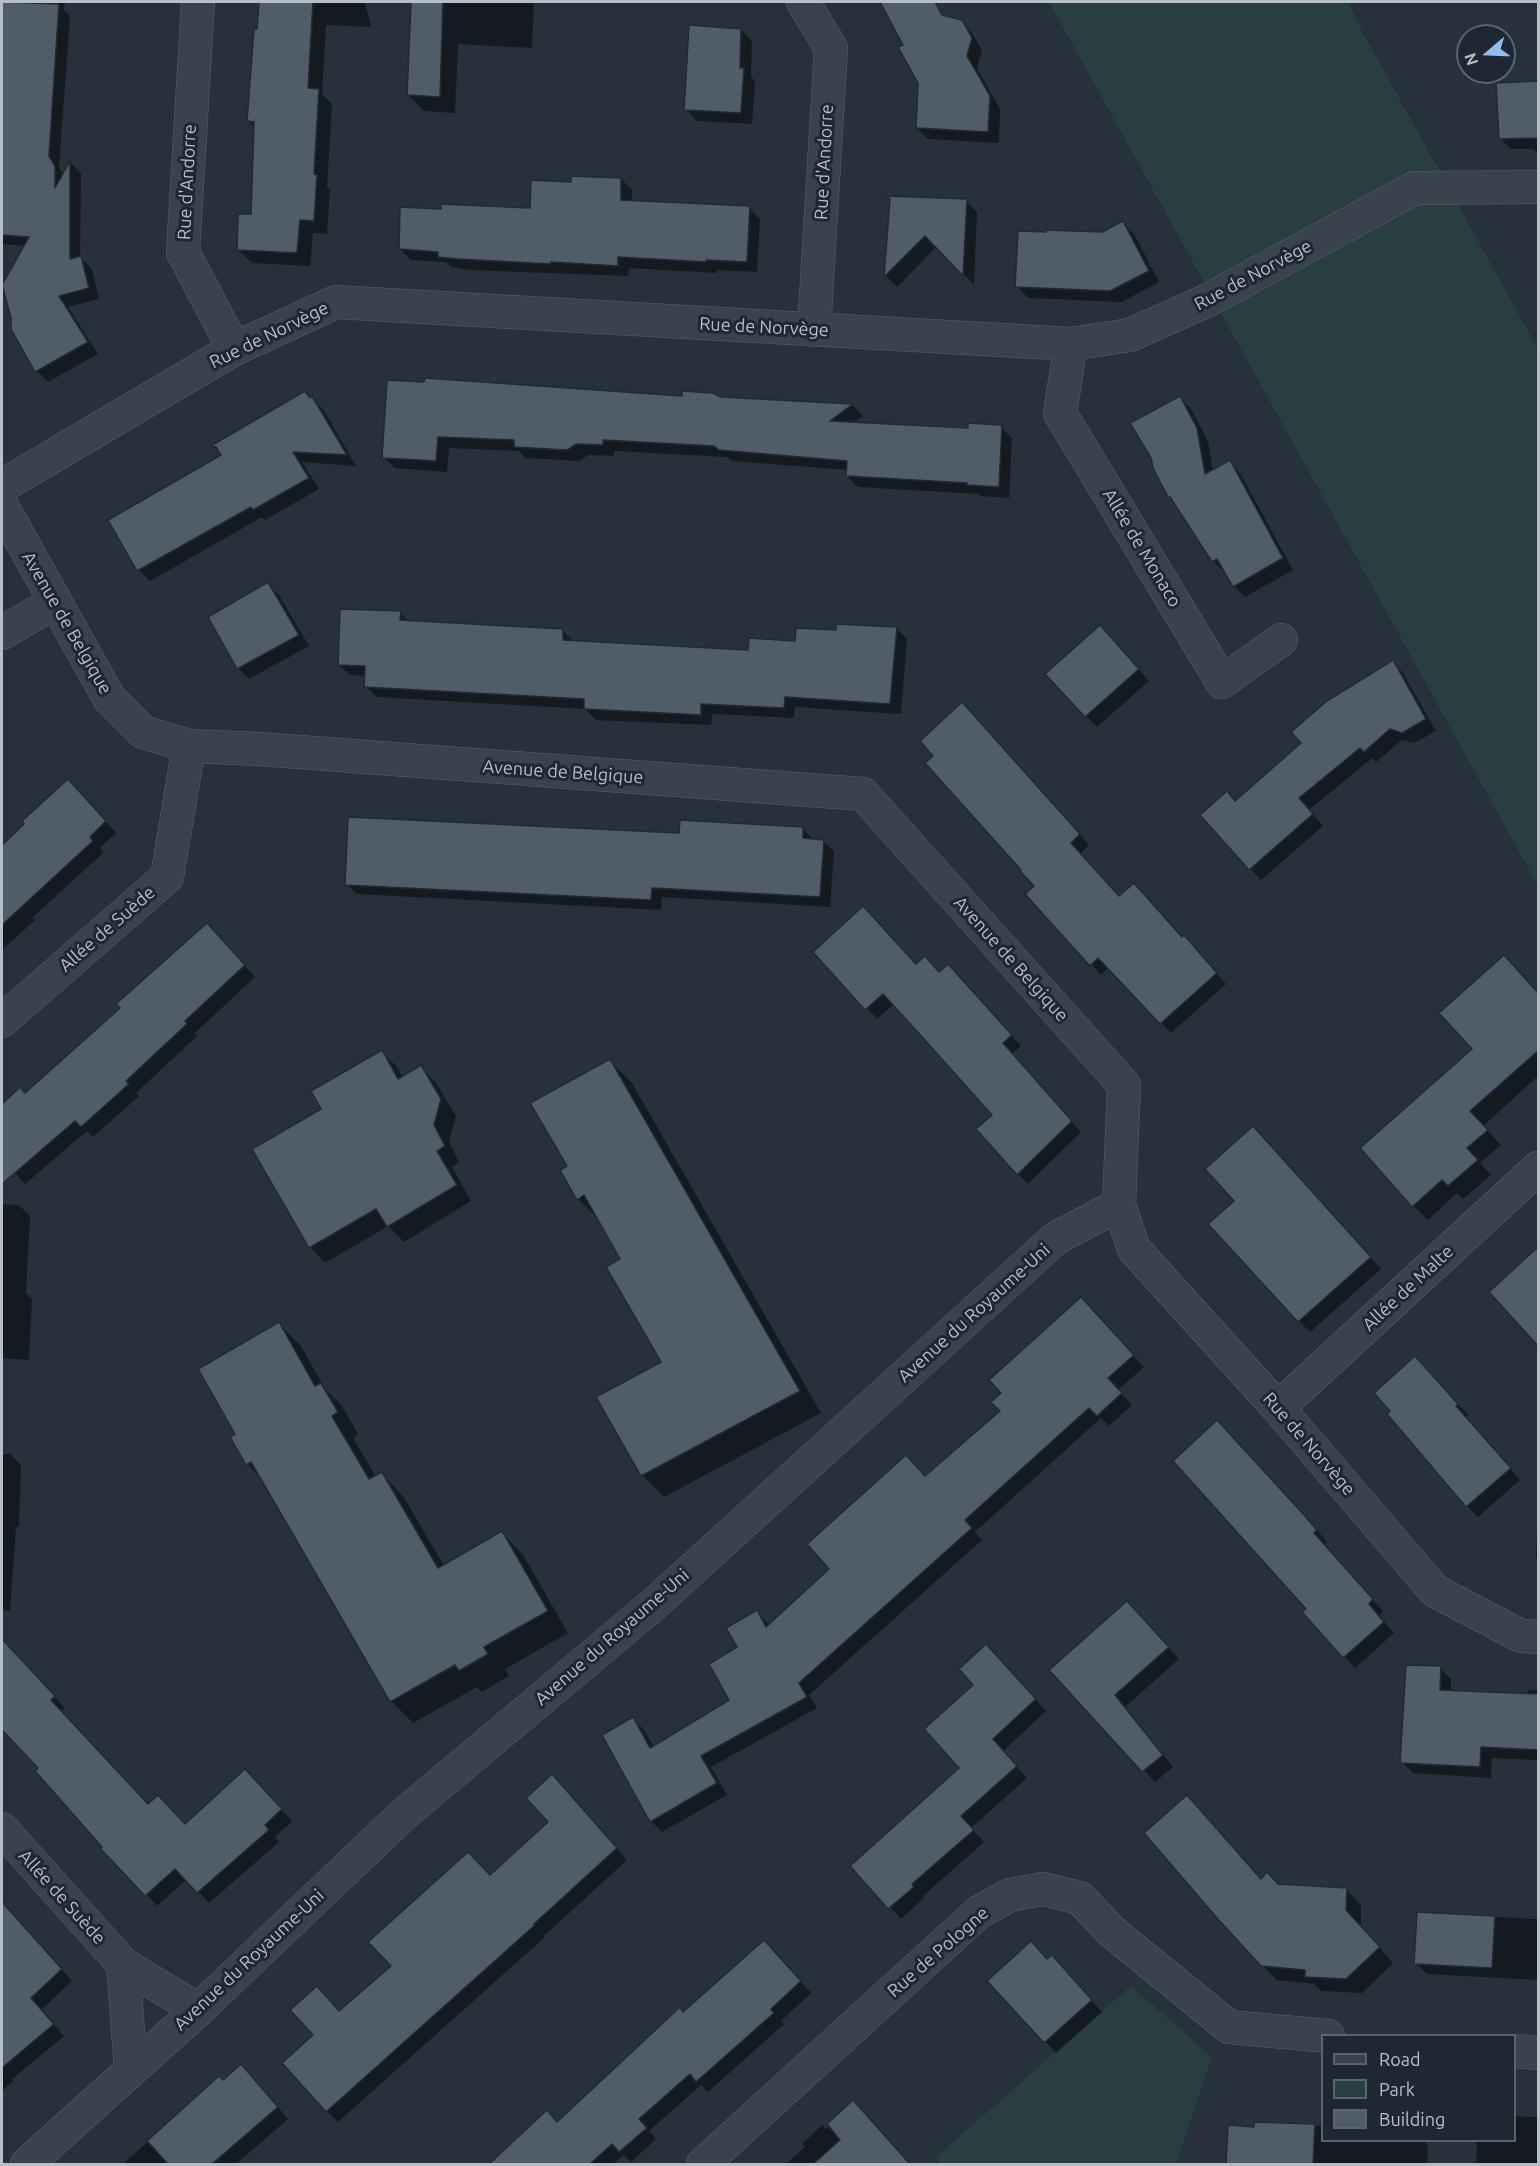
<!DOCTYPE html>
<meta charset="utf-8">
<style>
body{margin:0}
#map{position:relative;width:1540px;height:2166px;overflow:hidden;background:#26313c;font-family:Ubuntu,sans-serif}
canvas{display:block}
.frame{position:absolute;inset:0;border:3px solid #b6bec8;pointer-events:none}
.legend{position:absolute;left:1321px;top:2034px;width:195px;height:108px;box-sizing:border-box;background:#1f2832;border:2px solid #5b646e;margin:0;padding:8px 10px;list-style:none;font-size:18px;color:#b6bec8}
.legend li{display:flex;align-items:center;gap:12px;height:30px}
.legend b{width:30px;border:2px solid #5b646e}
.north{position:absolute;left:1456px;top:24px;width:60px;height:60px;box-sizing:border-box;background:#1f2832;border:2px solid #5b646e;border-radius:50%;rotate:251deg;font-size:16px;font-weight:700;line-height:24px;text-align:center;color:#b6bec8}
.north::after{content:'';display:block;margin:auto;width:21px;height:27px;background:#93bdf0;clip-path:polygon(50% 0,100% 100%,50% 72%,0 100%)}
</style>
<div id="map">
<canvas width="1540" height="2166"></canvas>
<div class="frame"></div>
<ul class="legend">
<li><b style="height:8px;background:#3a434d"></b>Road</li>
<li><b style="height:16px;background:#293e3e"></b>Park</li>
<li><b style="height:16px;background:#505c67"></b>Building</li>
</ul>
<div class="north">N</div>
</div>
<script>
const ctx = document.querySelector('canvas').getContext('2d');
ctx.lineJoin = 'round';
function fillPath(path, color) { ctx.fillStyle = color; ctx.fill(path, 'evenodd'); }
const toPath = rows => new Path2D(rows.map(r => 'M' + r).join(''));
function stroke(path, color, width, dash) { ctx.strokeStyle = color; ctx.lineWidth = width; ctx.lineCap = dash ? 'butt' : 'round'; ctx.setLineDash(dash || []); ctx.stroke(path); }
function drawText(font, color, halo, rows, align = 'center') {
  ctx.font = font + ' Ubuntu,sans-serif'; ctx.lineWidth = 6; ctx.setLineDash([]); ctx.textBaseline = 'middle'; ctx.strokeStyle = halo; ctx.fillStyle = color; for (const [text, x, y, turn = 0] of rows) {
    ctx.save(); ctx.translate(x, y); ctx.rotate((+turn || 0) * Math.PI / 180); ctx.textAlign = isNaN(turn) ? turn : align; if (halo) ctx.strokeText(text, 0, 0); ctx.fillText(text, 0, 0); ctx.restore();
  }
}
const green = toPath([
 [1049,2,1348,2,1362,31,1538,349,1538,886],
 [1131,1986,1212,2057,1176,2164,939,2164,936,2157]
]);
const shadow = toPath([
 [2,2,65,2,64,10,70,16,59,168,64,175,71,163,81,174,80,257,92,269,99,299,68,307,98,354,48,382,37,371,13,328,25,246,2,244,2,92,4,23,2,22],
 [260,2,365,2,371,27,326,25,322,94,332,104,327,187,330,190,327,234,313,233,310,266,252,263,238,249,252,216,255,128,248,121],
 [413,2,534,2,532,48,458,44,455,113,424,111,408,95],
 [881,2,905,2,898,5,961,21,972,33,982,50,977,68,1000,109,999,143,928,139,917,128,920,82,904,45],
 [741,30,752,41,751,77,755,81,752,124,697,121,686,109],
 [1538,82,1538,153,1533,149,1511,149,1500,138],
 [621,179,632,190,632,202,749,208,760,219,757,272,717,270,717,273,629,268,628,276,470,270,451,267,446,262,411,260,400,249,532,210,573,184],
 [891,199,966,201,977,212,974,285,937,246,897,287,886,276],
 [1122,223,1134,234,1159,282,1122,302,1028,298,1017,286],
 [388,382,853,406,863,416,853,423,969,430,1001,427,1012,438,1009,498,980,496,978,494,858,487,847,476,848,470,732,461,727,457,614,451,614,456,588,455,579,461,526,458,519,451,449,448,447,472,395,468,384,457],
 [305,393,323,409,356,466,302,462,319,489,265,520,262,517,150,581,139,570,222,456,213,446],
 [1180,398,1191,409,1208,441,1213,471,1229,462,1240,473,1293,570,1245,597,1234,586,1226,571,1224,572,1213,561],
 [268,584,279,595,309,646,249,679,238,668],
 [400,613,410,622,562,630,574,642,749,652,837,632,896,628,907,639,901,714,795,707,794,718,712,714,711,725,596,720,585,709,376,697,366,686,366,676,350,675,339,665],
 [1111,638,1149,681,1097,727,1086,716],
 [1392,662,1403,673,1436,731,1414,743,1402,740,1376,762,1372,758,1309,810,1323,826,1261,880,1202,815,1227,793,1236,802],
 [972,715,1089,845,1080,854,1119,898,1194,947,1226,984,1171,1033,1109,967,1101,975,1091,964,1036,887],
 [79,792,116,833,100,848,103,853,32,918,35,920,2,950,2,847,26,824],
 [803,828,813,840,823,841,834,851,830,907,662,897,661,910,357,894,346,884,680,834],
 [218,936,255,977,195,1033,197,1036,136,1093,139,1096,93,1137,87,1131,25,1184,2,1159,2,1105,20,1089,25,1095],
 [815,952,916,966,958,976,1021,1046,1012,1054,1081,1132,1028,1184,1018,1174,994,1115,894,1004,877,1019],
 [1538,994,1538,1076,1483,1126,1501,1145,1480,1163,1491,1175,1463,1199,1457,1193,1428,1220,1414,1206],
 [382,1052,397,1067,403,1078,421,1067,436,1083,456,1116,449,1142,459,1162,452,1167,471,1201,404,1242,388,1226,325,1263,310,1247,323,1110],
 [610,1061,632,1083,821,1413,664,1497,642,1475,663,1363,622,1259,600,1221,578,1199],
 [1264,1139,1381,1269,1310,1332,1299,1321,1236,1201],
 [2,1204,19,1205,30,1216,26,1293,32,1299,29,1360,2,1358],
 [1092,1310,1144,1367,1118,1390,1132,1405,1109,1426,1101,1418,975,1532,982,1540,809,1695,817,1708,711,1767,727,1795,662,1832,651,1821,633,1719,644,1730,654,1747,731,1701,739,1648,757,1612,770,1626,925,1477,1002,1411],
 [279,1324,301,1346,325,1389,342,1406,358,1434,353,1438,376,1477,382,1474,403,1496,444,1566,502,1533,523,1555,568,1633,505,1669,509,1676,482,1692,477,1687,413,1723,391,1701,263,1480,247,1464,237,1434],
 [1426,1369,1468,1415,1466,1418,1520,1480,1478,1517,1467,1506],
 [1228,1433,1316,1529,1327,1542,1323,1545,1383,1611,1379,1616,1394,1633,1355,1668,1304,1612,1308,1609],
 [2,1454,10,1454,21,1465,19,1527,16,1527,10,1611,2,1610],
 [1538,1504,1538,1560,1536,1558],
 [1138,1614,1179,1659,1125,1707,1173,1767,1155,1782,1052,1671],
 [14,1655,65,1708,61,1712,149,1805,185,1826,256,1782,292,1821,275,1837,279,1842,209,1903,187,1879,157,1906,104,1847,40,1768,2,1728,2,1666],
 [997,1657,1046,1711,1003,1751,1027,1778,971,1828,984,1842,923,1896,924,1898,901,1919,853,1866,961,1768,975,1685],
 [1440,1668,1451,1679,1451,1692,1527,1695,1528,1690,1538,1690,1538,1760,1492,1758,1491,1778,1413,1773,1402,1762],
 [563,1787,627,1860,544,1936,545,1937,338,2122,327,2111,316,2035,550,1823],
 [1261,1880,1278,1885,1347,1890,1361,1905,1361,1927,1393,1963,1362,1993,1321,1991,1314,1984,1277,1980,1262,1965],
 [1419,1913,1538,1919,1538,1980,1427,1974,1416,1963],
 [2,1921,10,1930,29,1934,72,1981,41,2010,64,2036,12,2079,13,2081,2,2091],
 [775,1952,811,1993,781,2021,784,2024,708,2092,701,2085,649,2131,656,2139,631,2162,624,2155,613,2164,491,2164,547,2112,558,2123,684,2014],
 [1047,1960,1063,1968,1102,2012,1056,2053,989,1981],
 [252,2077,288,2119,236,2164,123,2164,219,2078,223,2083],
 [853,2102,909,2164,786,2164,805,2147,802,2144,822,2125,826,2129],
 [1514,2116,1538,2117,1538,2164,1476,2164,1477,2140,1514,2140],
 [1255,2123,1322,2126,1322,2140,1423,2140,1428,2146,1427,2164,1227,2164,1229,2127,1256,2128]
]);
const building = toPath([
 [2,2,59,4,49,156,55,166,55,188,70,161,70,259,81,256,89,288,59,296,88,342,35,372,11,329,11,318,2,285,29,237,2,235,2,2],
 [259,2,313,2,308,88,319,89,314,174,317,175,314,221,300,220,297,253,237,250,238,214,251,214,254,122,247,121,254,29,257,29,259,2],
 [411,2,443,2,440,97,407,95,411,2],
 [880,2,935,2,942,15,962,20,972,38,967,56,990,96,988,132,916,128,918,83,898,47,903,45,880,2],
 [689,25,741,29,740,68,744,68,741,113,684,110,689,25],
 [1539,81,1539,138,1499,139,1496,83,1539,81],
 [571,176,621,178,621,200,750,206,747,262,706,260,706,262,618,257,618,266,551,262,551,264,458,259,438,257,438,252,399,249,400,207,441,209,441,204,530,208,531,180,571,182,571,176],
 [886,196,967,199,963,276,925,236,884,277,890,199,886,196],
 [1123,221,1149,271,1110,291,1015,287,1018,231,1046,232,1046,230,1102,232,1123,221],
 [425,378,682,396,682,391,713,393,721,397,853,404,830,421,968,428,968,423,1002,425,999,487,967,485,967,483,846,476,847,461,719,450,714,446,603,440,603,445,576,444,567,450,514,447,514,440,438,437,436,461,382,458,387,380,424,382,425,378],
 [305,391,310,398,312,396,347,455,293,452,309,478,253,510,251,507,137,571,108,520,221,455,216,447,211,446,214,444,305,391],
 [1180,396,1197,428,1205,474,1230,460,1283,558,1233,587,1217,559,1212,562,1170,497,1168,497,1153,468,1151,458,1130,423,1180,396],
 [268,582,299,635,237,669,208,617,268,582],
 [340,609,401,611,400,620,563,629,563,640,748,650,749,638,795,641,796,628,836,630,836,624,897,627,890,704,785,697,784,708,701,704,701,715,584,709,584,699,364,687,365,666,338,665,340,609],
 [1100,625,1139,669,1085,717,1045,674,1100,625],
 [1393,660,1426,719,1402,733,1390,729,1364,752,1360,748,1299,798,1313,814,1249,870,1200,815,1227,791,1235,801,1301,743,1291,732,1327,701,1393,660],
 [962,702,1080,834,1071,843,1119,896,1134,883,1182,937,1184,935,1217,973,1160,1024,1098,958,1090,966,1042,913,1025,894,1034,886,1020,871,1021,870,925,763,933,756,920,741,962,702],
 [68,779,106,821,90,837,93,841,2,925,2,845,24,824,22,821,68,779],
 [348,817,679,833,680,820,803,827,803,838,824,840,820,897,652,888,651,900,345,885,348,817],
 [863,906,916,964,925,956,939,972,948,964,1012,1035,1003,1043,1072,1121,1017,1175,976,1129,992,1115,923,1038,883,994,865,1010,813,952,863,906],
 [207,923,245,965,185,1021,187,1024,126,1081,129,1084,81,1127,75,1121,2,1184,2,1104,20,1087,25,1093,120,1008,116,1004,207,923],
 [1504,955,1539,994,1539,1050,1470,1111,1488,1130,1467,1148,1478,1160,1448,1186,1442,1180,1412,1207,1360,1148,1472,1049,1439,1013,1504,955],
 [382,1050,398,1079,421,1065,441,1099,434,1125,445,1146,437,1151,457,1185,387,1227,376,1209,309,1248,252,1149,321,1109,311,1091,382,1050],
 [610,1059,800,1391,641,1476,596,1397,661,1362,606,1267,620,1259,584,1195,577,1200,560,1170,567,1166,530,1103,610,1059],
 [1253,1126,1371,1257,1298,1322,1208,1224,1234,1201,1205,1169,1253,1126],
 [1539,1246,1539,1347,1489,1292,1539,1246],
 [1081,1297,1134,1355,1108,1378,1122,1393,1097,1416,1089,1408,965,1520,972,1528,799,1683,807,1697,701,1756,717,1783,650,1822,602,1735,633,1717,650,1748,729,1700,709,1664,737,1647,726,1628,757,1610,766,1627,829,1569,807,1544,906,1455,925,1476,1000,1411,991,1402,1001,1393,989,1380,1081,1297],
 [279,1322,315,1386,321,1383,338,1412,332,1416,369,1479,382,1472,438,1568,502,1531,548,1611,484,1647,488,1654,459,1671,455,1665,390,1702,251,1462,246,1465,230,1437,235,1434,198,1369,279,1322],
 [1415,1356,1458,1404,1456,1406,1511,1468,1466,1507,1387,1414,1390,1411,1374,1393,1415,1356],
 [1217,1420,1305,1516,1317,1530,1314,1533,1373,1599,1369,1604,1384,1622,1343,1658,1302,1612,1306,1609,1173,1461,1217,1420],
 [1127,1601,1169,1647,1115,1695,1163,1755,1142,1772,1049,1670,1127,1601],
 [2,1639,55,1696,51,1700,148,1804,158,1795,185,1824,245,1769,282,1809,265,1825,269,1830,197,1893,175,1869,145,1896,100,1848,102,1847,35,1771,38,1768,2,1730,2,1639],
 [986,1644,1036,1699,993,1739,1017,1766,961,1816,974,1830,912,1884,914,1887,888,1909,850,1866,959,1768,924,1729,973,1685,959,1669,986,1644],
 [1406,1665,1441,1666,1440,1690,1539,1694,1539,1750,1481,1747,1480,1767,1400,1763,1406,1665],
 [552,1774,617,1848,534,1924,535,1925,326,2112,282,2063,313,2035,290,2010,317,1986,339,2011,391,1966,368,1942,468,1852,490,1875,548,1822,526,1798,552,1774],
 [1187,1795,1261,1879,1267,1872,1278,1884,1347,1888,1346,1910,1380,1947,1346,1979,1305,1977,1305,1970,1261,1966,1217,1918,1144,1833,1187,1795],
 [2,1902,62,1969,31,1998,54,2024,2,2068,2,1902],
 [1417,1912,1495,1916,1492,1968,1414,1964,1417,1912],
 [764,1940,801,1981,771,2009,774,2013,696,2082,690,2074,639,2119,647,2128,619,2152,612,2144,590,2164,489,2164,547,2110,557,2122,680,2007,683,2012,764,1940],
 [1031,1941,1047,1959,1052,1955,1092,2000,1044,2043,987,1981,1031,1941],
 [241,2064,278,2107,212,2164,168,2164,147,2141,219,2076,223,2080,241,2064],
 [853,2100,910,2164,813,2164,840,2140,827,2124,853,2100],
 [1254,2122,1315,2124,1313,2164,1226,2164,1228,2125,1254,2127,1254,2122]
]);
const minor = toPath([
 [198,2,183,252,234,349],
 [803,2,831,48,814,330],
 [1071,344,1060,413,1222,682,1281,640],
 [2,486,234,349,336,302,1071,344,1130,335,1206,301,1415,188,1538,187],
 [2,506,109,698,143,732,189,746,259,749,863,794,1124,1085,1119,1205,1056,1238,653,1605,404,1814,198,2010,27,2164],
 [2,633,55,602],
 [2,1021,167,877,189,746],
 [1119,1205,1134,1249,1278,1408,1435,1591,1521,1636,1538,1637],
 [1278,1408,1538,1168],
 [2,1829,123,1964,198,2010],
 [123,1964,131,2070],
 [1514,2051,1538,2053],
 [703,2164,979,1912,1010,1895,1043,1889,1080,1898,1111,1931,1229,2027,1328,2036]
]);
const streetNames = [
 ["Rue d'Andorre",824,162,-87],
 ["Rue d'Andorre",187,182,-87],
 ["Rue de Norvège",1253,275,-28],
 ["Rue de Norvège",764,327,3],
 ["Rue de Norvège",269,335,-26],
 ["Allée de Monaco",1142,548,59],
 ["Avenue de Belgique",67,623,60],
 ["Avenue de Belgique",563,772,4],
 ["Allée de Suède",107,929,-41],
 ["Avenue de Belgique",1011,959,48],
 ["Allée de Malte",1408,1288,-43],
 ["Avenue du Royaume-Uni",974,1313,-42],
 ["Rue de Norvège",1309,1444,49],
 ["Avenue du Royaume-Uni",612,1637,-41],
 ["Allée de Suède",62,1897,48],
 ["Rue de Pologne",938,1952,-41],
 ["Avenue du Royaume-Uni",249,1960,-43]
];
fillPath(green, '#293e3e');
fillPath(shadow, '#0007');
fillPath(building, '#505c67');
stroke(building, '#212a34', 1.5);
stroke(minor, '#58616b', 34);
stroke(minor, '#3a434d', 33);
drawText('18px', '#b6bec8', '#1f2832', streetNames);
</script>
